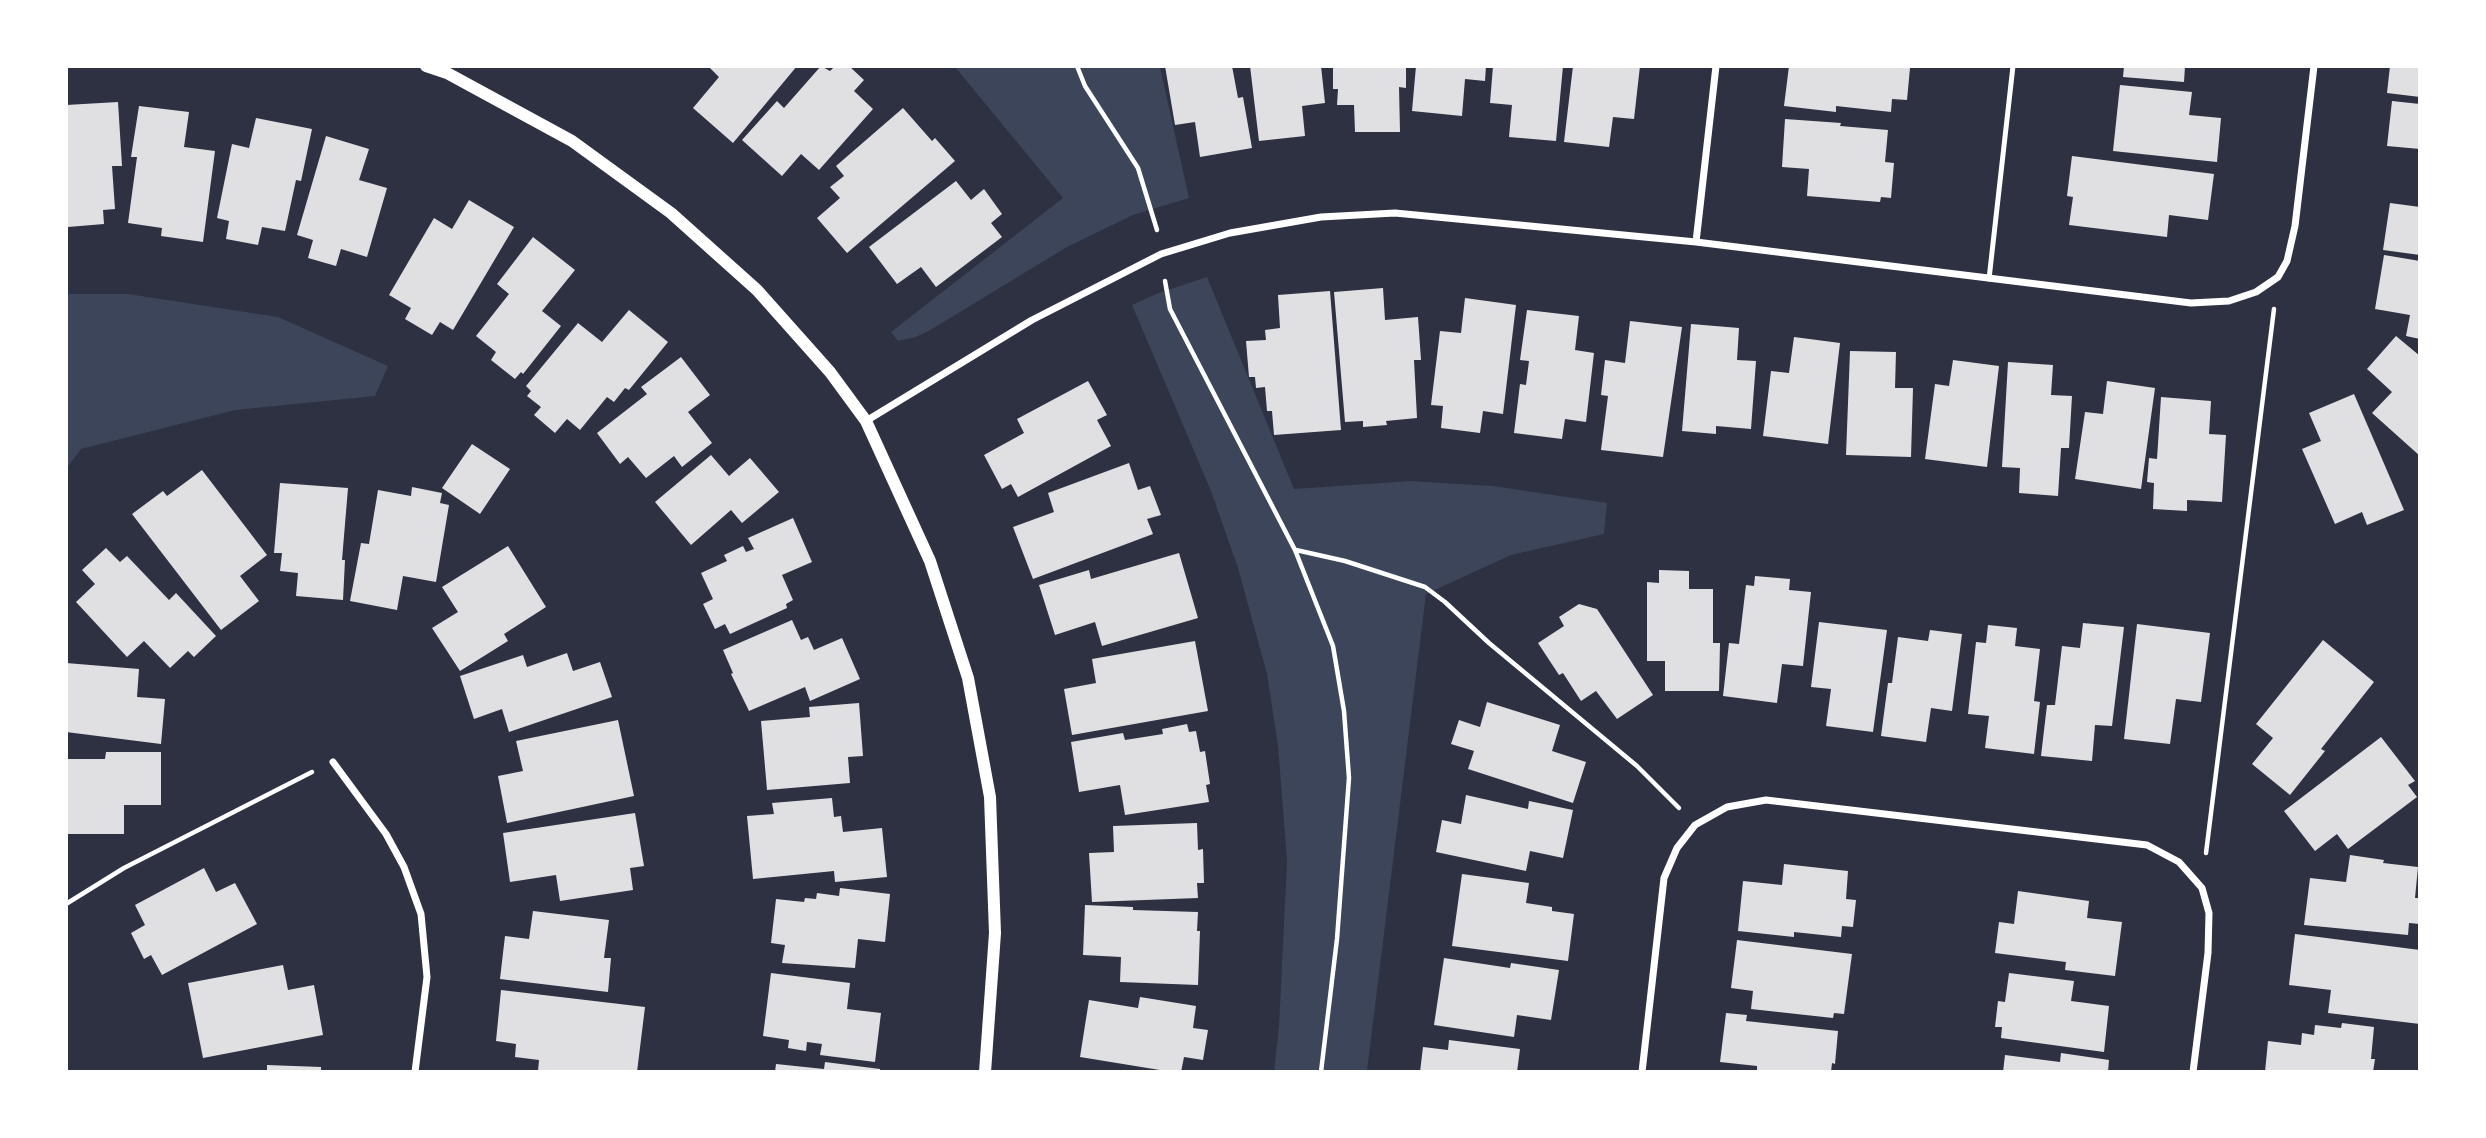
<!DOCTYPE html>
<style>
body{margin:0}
#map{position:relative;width:2486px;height:1138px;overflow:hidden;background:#2d3142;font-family:Poppins,sans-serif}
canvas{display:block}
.frame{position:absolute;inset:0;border:68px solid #fff;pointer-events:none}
</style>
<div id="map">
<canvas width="2486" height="1138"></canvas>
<div class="frame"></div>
</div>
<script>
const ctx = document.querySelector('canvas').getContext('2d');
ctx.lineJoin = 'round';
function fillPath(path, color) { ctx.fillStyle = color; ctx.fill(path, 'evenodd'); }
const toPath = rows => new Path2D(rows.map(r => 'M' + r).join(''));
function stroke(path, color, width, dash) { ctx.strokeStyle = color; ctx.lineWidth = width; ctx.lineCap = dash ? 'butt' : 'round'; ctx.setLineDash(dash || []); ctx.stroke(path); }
const green = toPath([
 [955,67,1160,67,1189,198,1133,215,1067,247,932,329,916,337,898,341,891,332,1063,198],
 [1207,277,1294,489,1410,481,1493,486,1607,503,1604,534,1511,555,1426,594,1367,1071,1274,1071,1279,1027,1287,861,1278,746,1267,674,1238,568,1211,491,1132,305,1156,294],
 [67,294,128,294,278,317,388,366,375,396,235,410,81,449,67,468]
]);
const building = toPath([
 [708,66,797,66,733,143,693,108,719,77],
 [821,66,830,71,835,66,849,66,864,80,854,91,873,109,819,170,801,154,782,176,742,140,777,101,784,108],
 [1165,66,1232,66,1238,98,1243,97,1252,148,1200,157,1195,122,1175,125],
 [1250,66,1321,66,1325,103,1302,106,1305,136,1259,141],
 [1333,66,1406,66,1406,88,1399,87,1400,132,1355,132,1354,105,1337,105,1338,89,1333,89],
 [1416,66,1486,66,1485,81,1465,79,1462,116,1412,111],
 [1493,66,1563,66,1556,141,1509,137,1512,105,1490,103],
 [1573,66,1640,66,1634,119,1613,117,1609,147,1564,142],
 [1789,66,1910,68,1907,100,1892,99,1891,112,1836,106,1836,112,1784,106],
 [2124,66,2185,66,2184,82,2123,77],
 [2390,66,2420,66,2420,97,2387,93],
 [2120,85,2192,92,2189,115,2221,118,2217,162,2113,151],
 [2392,101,2420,104,2420,149,2387,146],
 [118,102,122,166,112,166,115,209,103,210,104,224,68,227,66,216,66,105],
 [139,106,189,112,184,147,215,151,203,242,161,236,162,228,128,223,137,157,131,157],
 [903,108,932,141,935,138,955,161,847,253,817,218,840,198,830,187,844,176,836,166],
 [256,118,312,129,301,181,296,180,285,231,262,227,258,245,226,239,229,221,217,218,232,144,249,148],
 [1785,119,1841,123,1840,126,1888,130,1885,162,1894,163,1891,198,1881,197,1880,202,1807,196,1809,169,1782,167],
 [326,136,369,149,359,180,387,188,367,257,341,249,336,266,308,258,313,240,297,235],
 [2072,156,2214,174,2208,220,2169,215,2167,237,2069,225,2073,197,2067,196],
 [956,181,971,200,984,189,1002,214,991,223,1002,237,936,287,921,267,897,284,869,247],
 [469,200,514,227,453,330,440,322,432,335,405,319,411,308,389,295,434,218,452,229],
 [2390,203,2420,207,2420,255,2383,250],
 [533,237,575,270,542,311,561,326,523,374,521,372,515,379,491,360,496,352,476,336,509,294,497,284],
 [2384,255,2420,261,2420,339,2406,336,2410,315,2375,309],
 [1383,288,1385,320,1418,317,1421,360,1414,360,1417,418,1386,421,1387,425,1363,427,1363,421,1345,422,1334,292],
 [1330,291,1341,430,1274,435,1272,411,1267,411,1265,387,1256,388,1255,377,1249,377,1246,341,1266,340,1265,330,1280,328,1278,295],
 [1465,298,1516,305,1503,414,1483,411,1480,433,1441,428,1443,406,1431,405,1440,331,1461,333],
 [629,310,668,342,629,390,625,388,614,402,607,397,580,430,567,419,555,433,534,415,541,407,527,396,531,391,526,386,578,323,602,342],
 [1527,310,1579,316,1575,350,1594,353,1586,422,1565,419,1562,439,1514,433,1520,384,1526,385,1529,361,1520,360],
 [1630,321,1682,327,1663,457,1601,450,1608,396,1601,395,1605,360,1625,363],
 [1691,324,1739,328,1737,360,1756,361,1751,429,1716,426,1716,434,1682,431],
 [2396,336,2420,356,2420,456,2372,413,2392,392,2367,369],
 [1794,337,1840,343,1828,444,1763,436,1771,371,1789,373],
 [1850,351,1896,352,1895,388,1913,388,1911,457,1846,455],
 [681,357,710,395,688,412,712,443,682,467,674,456,646,478,628,457,620,464,597,433,647,394,641,387],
 [1953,360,1999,366,1987,467,1925,459,1935,384,1949,386],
 [2008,362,2053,365,2051,395,2072,396,2069,448,2061,448,2058,496,2019,493,2020,468,2002,467],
 [1088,381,1107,415,1097,420,1111,446,1018,497,1011,484,1002,489,984,455,1024,433,1017,419],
 [2107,381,2155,388,2141,489,2075,479,2085,412,2103,414],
 [2354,394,2404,510,2367,525,2362,512,2335,524,2302,449,2321,441,2309,413],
 [2161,397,2211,401,2209,434,2226,435,2222,502,2187,500,2187,511,2153,509,2154,483,2147,482,2149,458,2157,459],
 [472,444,510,469,480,514,442,488],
 [711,455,729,476,750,458,779,492,742,523,731,510,691,545,655,502],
 [1129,463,1138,490,1150,486,1161,515,1147,519,1153,534,1033,579,1013,527,1054,512,1048,493],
 [202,470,267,555,240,576,259,601,221,630,132,514,163,491,167,496],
 [280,483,348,488,342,560,345,560,343,600,296,596,298,573,280,571,282,553,274,553],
 [412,487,442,493,440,503,449,505,436,582,403,576,397,610,350,601,361,543,369,544,378,490,411,496],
 [793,518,812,562,782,575,793,600,786,604,787,608,730,634,725,624,715,629,703,604,713,599,701,573,727,561,724,555,743,546,746,552,754,549,748,538],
 [508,546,546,607,504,634,508,641,460,671,432,628,458,612,442,587],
 [106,548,120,562,127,556,169,600,176,593,216,636,194,657,188,651,170,668,144,641,127,657,76,602,95,584,82,570],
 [1179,553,1198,618,1102,646,1095,622,1055,635,1039,585,1089,570,1091,579],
 [1659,570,1689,571,1689,589,1713,589,1713,643,1720,643,1719,691,1665,691,1665,661,1647,661,1647,582,1659,583],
 [1755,576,1790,579,1789,590,1811,592,1803,666,1782,664,1777,703,1723,696,1729,643,1739,644,1746,585,1754,586],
 [1579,604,1597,609,1653,695,1617,719,1596,691,1581,701,1563,673,1559,675,1538,643,1564,626,1559,617],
 [792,620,801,640,808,637,814,650,842,638,860,679,810,701,805,687,749,711,731,674,733,673,723,650],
 [1819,622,1887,630,1873,732,1826,726,1831,689,1811,687],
 [2083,623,2124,627,2112,726,2095,725,2092,761,2041,756,2047,705,2055,705,2062,646,2080,648],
 [2137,624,2210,633,2201,702,2176,699,2170,744,2124,739],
 [1988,625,2017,628,2015,646,2040,649,2034,701,2040,702,2034,754,1985,748,1989,716,1968,714,1976,642,1986,643],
 [1930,630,1962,634,1952,711,1931,708,1926,742,1881,736,1888,683,1892,683,1898,637,1928,641],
 [2323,640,2374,682,2321,749,2325,751,2290,795,2252,764,2273,738,2256,724],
 [1195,641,1208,711,1072,735,1064,689,1096,683,1092,659],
 [567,653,573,671,600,662,612,697,509,732,502,709,474,719,460,676,523,655,527,667],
 [66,663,139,669,137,697,165,699,161,744,66,732],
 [1487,702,1560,725,1552,751,1586,762,1573,803,1468,769,1474,751,1451,744,1459,720,1480,727],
 [859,703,863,756,848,757,850,783,767,790,761,721,810,717,809,707],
 [618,720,634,796,507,823,498,776,523,771,516,741],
 [1187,724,1189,732,1196,731,1200,752,1205,751,1210,784,1206,785,1209,802,1125,815,1120,785,1079,792,1071,742,1123,733,1125,740,1163,734,1162,729],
 [2381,737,2415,781,2408,785,2417,797,2348,849,2337,834,2315,851,2284,811],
 [106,752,161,752,161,805,124,805,124,834,66,834,66,759,105,759],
 [1466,795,1528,809,1529,801,1573,810,1563,858,1530,851,1526,871,1436,852,1442,820,1461,824],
 [832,798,834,817,841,816,843,832,882,828,887,877,835,882,834,871,753,879,747,816,774,814,772,803],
 [635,813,644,866,630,868,633,890,560,901,556,875,510,882,503,833],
 [1197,823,1198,850,1203,849,1204,883,1197,883,1198,898,1092,902,1089,853,1114,852,1113,826],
 [2350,855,2384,860,2383,863,2418,867,2415,898,2420,898,2420,924,2409,923,2408,935,2304,925,2310,878,2346,882],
 [1784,864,1848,871,1846,899,1856,900,1853,927,1842,926,1841,937,1794,932,1794,937,1738,931,1743,881,1782,885],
 [204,868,216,892,235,883,257,924,162,975,151,955,144,959,131,933,145,925,135,905],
 [1462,874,1529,883,1526,903,1552,907,1552,911,1574,914,1568,961,1452,946],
 [840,888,890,894,885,942,858,939,855,968,782,963,785,945,771,943,776,899,804,902,805,898,816,899,817,893,839,896],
 [2018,891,2089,901,2087,918,2122,922,2115,976,2065,970,2066,962,1995,953,1999,922,2014,924],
 [1085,905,1133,907,1133,910,1198,912,1197,931,1200,931,1198,985,1120,982,1121,957,1083,955],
 [533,911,609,920,604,958,611,958,608,992,500,979,505,936,529,939],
 [2295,934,2420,950,2420,1024,2328,1013,2331,990,2289,985],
 [1737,940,1852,954,1844,1014,1834,1013,1833,1018,1751,1009,1753,991,1731,988],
 [1444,958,1510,968,1511,963,1559,970,1551,1020,1517,1015,1514,1037,1434,1025],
 [283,965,288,990,314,985,323,1035,203,1058,188,983],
 [771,973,850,983,847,1009,881,1013,875,1062,820,1055,822,1044,807,1042,806,1051,788,1048,789,1040,763,1036],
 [2009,973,2074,981,2071,1001,2109,1006,2104,1052,2001,1038,2002,1027,1995,1027,1998,1001,2005,1002],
 [501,990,645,1007,637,1072,538,1071,539,1060,515,1057,516,1044,496,1041],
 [1140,997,1196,1006,1193,1028,1208,1030,1203,1060,1184,1057,1181,1072,1172,1072,1080,1057,1089,1000,1138,1008],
 [1726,1013,1747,1015,1746,1021,1838,1031,1835,1064,1832,1063,1831,1072,1757,1072,1757,1066,1720,1062],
 [2342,1023,2374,1027,2371,1059,2375,1059,2373,1072,2265,1072,2268,1041,2301,1045,2302,1033,2314,1035,2315,1025,2341,1028],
 [1449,1040,1520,1049,1517,1072,1420,1072,1423,1047,1448,1050],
 [2061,1053,2109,1060,2108,1072,2003,1072,2005,1055,2060,1062],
 [825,1062,880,1069,880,1072,775,1072,776,1064,824,1069],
 [267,1065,321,1067,321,1072,267,1072]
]);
const path = toPath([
 [1077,66,1085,86,1138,168,1157,230],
 [1165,281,1170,309,1295,550,1333,646,1344,711,1349,778,1337,939,1321,1072],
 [1296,550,1345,561,1425,587,1445,602,1489,643,1637,766,1679,808],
 [2206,853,2274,309],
 [66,904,124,868,312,772]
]);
const service = toPath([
 [1989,279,2013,66]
]);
const minor = toPath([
 [1716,66,1696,242,2191,303,2229,301,2256,292,2278,277,2287,261,2295,226,2314,66],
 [866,421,1032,320,1161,254,1230,233,1321,217,1395,213,1696,242],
 [333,762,386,834,404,867,421,914,427,977,415,1072],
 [1642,1072,1664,878,1677,848,1695,825,1727,807,1766,800,2147,845,2179,862,2202,888,2209,913,2208,953,2193,1072]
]);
const tertiary = toPath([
 [426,66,447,73,572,141,671,213,757,290,830,372,866,421,930,561,968,678,990,797,995,933,985,1072]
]);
fillPath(green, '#3c4559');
fillPath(building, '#e0e0e3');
stroke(path, '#fff', 4.5);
stroke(service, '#fff', 5);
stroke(minor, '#fff', 7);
stroke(tertiary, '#fff', 12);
</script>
